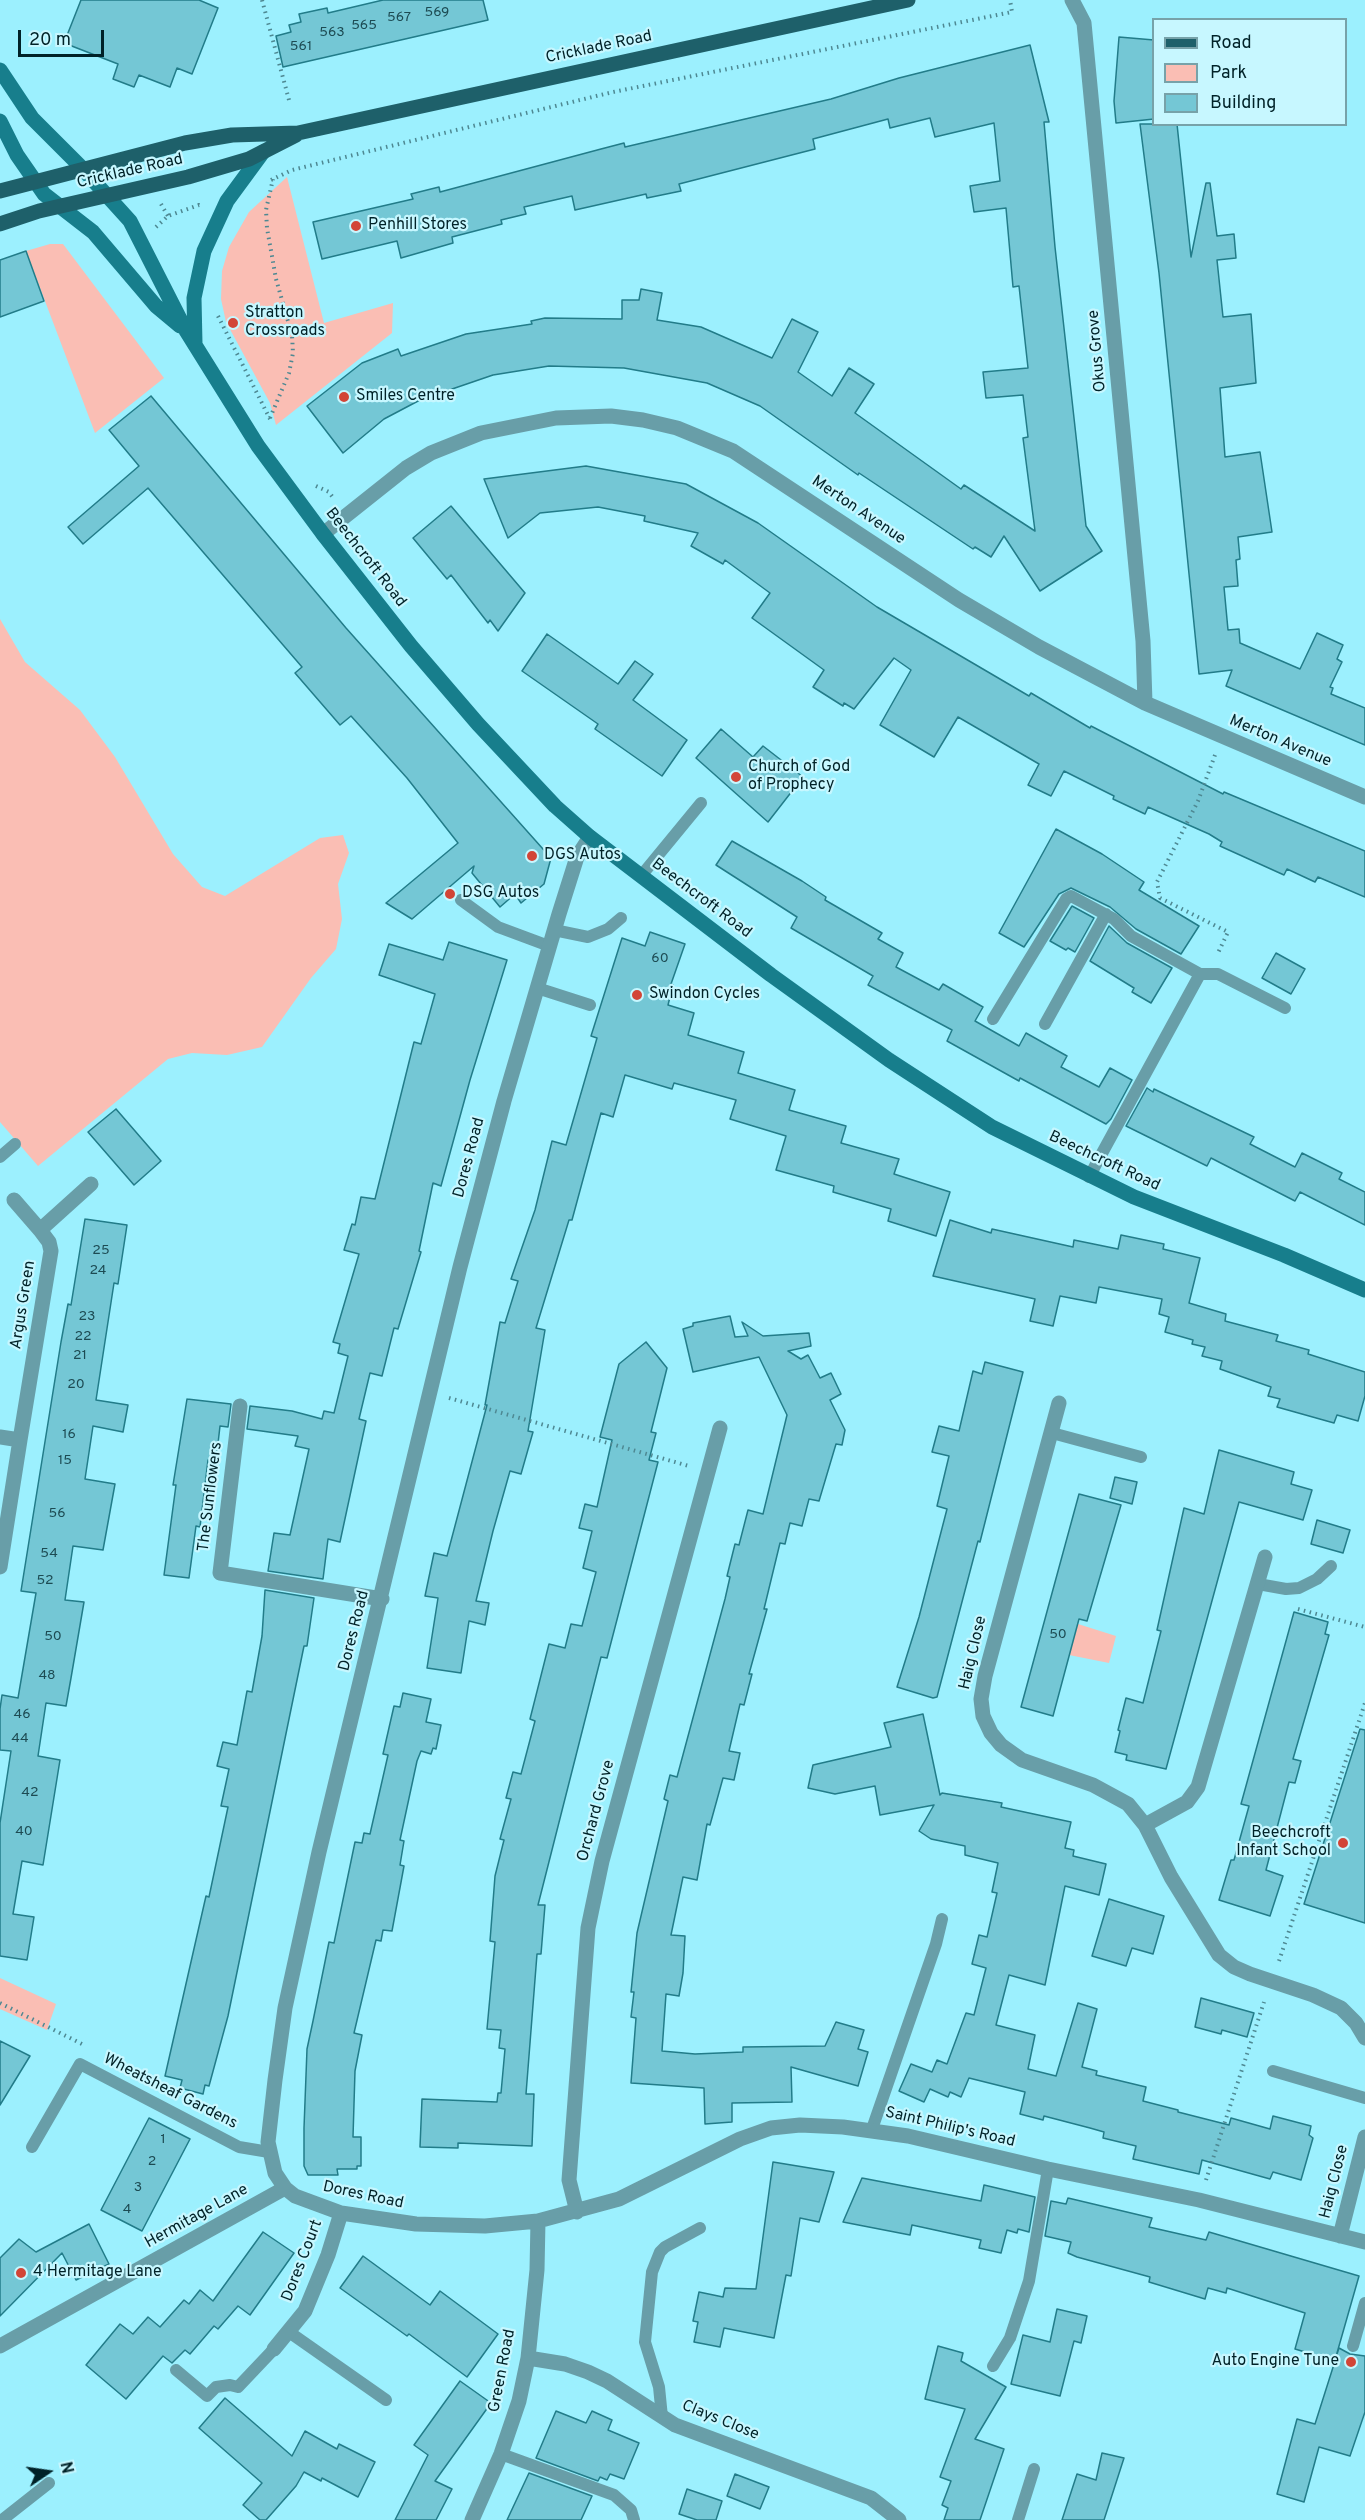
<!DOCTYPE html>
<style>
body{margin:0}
#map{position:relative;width:1365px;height:2520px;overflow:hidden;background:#9cf0fe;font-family:Overpass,sans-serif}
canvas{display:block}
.legend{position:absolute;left:1152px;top:18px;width:195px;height:108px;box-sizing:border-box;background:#c7f7ff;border:2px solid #77a2a9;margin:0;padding:8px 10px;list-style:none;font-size:18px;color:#002228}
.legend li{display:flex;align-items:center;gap:12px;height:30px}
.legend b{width:30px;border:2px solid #77a2a9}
.north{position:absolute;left:18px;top:2442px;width:60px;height:60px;-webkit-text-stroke:4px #c7f7ff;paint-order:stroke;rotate:77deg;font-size:16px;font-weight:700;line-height:24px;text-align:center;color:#002228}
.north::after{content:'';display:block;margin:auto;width:21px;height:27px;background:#002228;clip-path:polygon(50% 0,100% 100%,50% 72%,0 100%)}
.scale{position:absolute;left:18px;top:30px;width:86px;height:27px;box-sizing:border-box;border:3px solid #002228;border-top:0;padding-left:8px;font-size:18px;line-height:21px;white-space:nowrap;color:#002228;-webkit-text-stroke:4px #c7f7ff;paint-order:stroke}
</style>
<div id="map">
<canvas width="1365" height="2520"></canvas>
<ul class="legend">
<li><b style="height:8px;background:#1e606a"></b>Road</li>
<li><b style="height:16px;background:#fabeb4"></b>Park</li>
<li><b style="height:16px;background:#74c7d5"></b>Building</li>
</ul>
<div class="north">N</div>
<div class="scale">20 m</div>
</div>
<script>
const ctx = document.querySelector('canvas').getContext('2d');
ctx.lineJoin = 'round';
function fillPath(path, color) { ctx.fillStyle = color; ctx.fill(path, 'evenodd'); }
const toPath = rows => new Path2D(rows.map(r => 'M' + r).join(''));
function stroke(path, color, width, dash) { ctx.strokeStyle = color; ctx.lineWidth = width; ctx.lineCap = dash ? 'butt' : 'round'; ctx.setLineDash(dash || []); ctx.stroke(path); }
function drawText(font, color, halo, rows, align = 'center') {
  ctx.font = font + ' Overpass,sans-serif'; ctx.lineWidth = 4.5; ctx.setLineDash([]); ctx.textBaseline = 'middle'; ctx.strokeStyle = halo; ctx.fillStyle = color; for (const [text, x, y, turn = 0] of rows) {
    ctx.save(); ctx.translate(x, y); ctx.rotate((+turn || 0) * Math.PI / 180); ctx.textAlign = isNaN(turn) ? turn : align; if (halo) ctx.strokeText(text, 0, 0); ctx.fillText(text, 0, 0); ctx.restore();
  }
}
const green = toPath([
 [287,177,324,323,393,303,392,333,276,425,270,403,226,322,221,299,222,271,229,247,249,212],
 [50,244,63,244,164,378,95,433,26,251],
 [0,619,25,662,80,710,115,757,173,854,202,887,225,896,320,838,343,835,349,853,338,884,342,919,336,949,311,978,262,1047,227,1055,192,1053,168,1059,38,1166,0,1122],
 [1078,1624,1116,1636,1109,1663,1069,1655],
 [0,1978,56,2004,47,2030,0,2009]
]);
const building = toPath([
 [81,0,199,0,218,8,192,74,177,68,170,87,139,75,134,87,113,79,118,64,64,43,81,0],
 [383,0,483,0,488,20,283,67,276,36,291,32,289,25,301,22,299,14,327,8,328,13,383,0],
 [1119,37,1154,40,1154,119,1116,123,1114,101,1119,37],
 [1030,45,1049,122,1044,122,1055,247,1086,526,1102,551,1040,591,1004,536,991,557,975,547,973,549,859,473,858,475,760,406,707,383,624,368,549,366,493,375,420,400,384,419,343,453,307,406,362,363,398,349,401,356,466,334,532,324,531,321,545,318,622,319,622,300,639,300,641,289,662,293,657,320,701,327,772,358,792,319,818,332,798,372,832,396,849,368,874,384,855,413,961,489,964,485,1035,531,1023,438,1028,437,1023,395,986,398,983,372,1028,368,1019,286,1013,287,1006,208,974,212,970,186,1000,181,994,123,935,137,930,118,890,128,888,119,813,139,815,149,679,184,681,191,647,198,646,194,575,210,572,196,524,207,526,214,501,220,502,224,452,237,453,243,401,258,397,241,322,259,313,222,413,199,411,194,439,187,440,192,601,149,624,143,625,147,831,99,899,78,1030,45],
 [1140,124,1177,124,1191,257,1206,183,1210,183,1217,236,1234,234,1236,258,1217,260,1223,317,1251,314,1256,383,1220,388,1225,457,1260,452,1272,532,1238,537,1240,559,1236,560,1238,586,1224,587,1228,630,1239,629,1240,643,1300,669,1317,633,1343,645,1337,659,1342,662,1330,687,1333,688,1331,694,1365,708,1365,745,1226,686,1232,670,1199,674,1159,273,1140,124],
 [26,251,44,301,0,317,0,260,26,251],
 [151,396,346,628,551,858,544,884,521,903,515,894,500,907,472,873,474,866,412,919,386,903,458,843,407,778,351,716,340,725,295,673,302,667,148,488,83,544,68,527,139,466,109,430,151,396],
 [586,466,686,484,758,523,877,607,1029,696,1031,693,1090,728,1091,726,1223,794,1224,792,1365,851,1365,897,1318,877,1315,882,1287,869,1284,875,1220,846,1222,842,1209,834,1148,807,1145,814,1113,799,1114,796,1064,771,1051,796,1028,785,1039,764,958,717,934,757,880,725,911,670,894,658,854,709,844,703,843,706,813,687,824,670,752,618,770,593,725,560,723,564,691,546,698,533,644,521,645,516,598,507,540,513,508,538,484,479,586,466],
 [451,506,525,593,498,631,490,620,488,623,451,575,447,579,413,538,451,506],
 [547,634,618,684,635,661,653,674,633,700,687,740,662,776,595,729,598,724,522,671,547,634],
 [721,729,753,757,763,746,803,777,768,822,696,758,721,729],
 [1056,829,1102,854,1144,882,1139,890,1199,926,1181,954,1136,929,1110,907,1071,888,1059,894,1024,947,999,933,1056,829],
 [732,841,802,881,826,897,825,900,882,933,878,939,903,953,896,967,939,990,943,984,983,1007,975,1021,1019,1046,1026,1033,1067,1056,1061,1067,1099,1087,1110,1068,1132,1080,1111,1119,1106,1124,1020,1078,1019,1081,947,1041,952,1030,868,985,873,976,791,928,797,917,716,865,732,841],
 [1072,906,1094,918,1075,952,1068,948,1066,950,1050,941,1072,906],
 [1109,926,1127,943,1172,968,1151,1003,1132,992,1134,988,1090,961,1109,926],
 [650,932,685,944,671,984,673,985,668,1005,694,1013,688,1035,744,1052,738,1073,795,1090,789,1110,846,1126,841,1143,899,1159,894,1174,950,1192,936,1236,888,1221,891,1209,833,1192,834,1186,776,1170,786,1136,730,1119,736,1100,674,1083,672,1089,625,1075,613,1117,601,1113,572,1220,569,1220,536,1328,545,1330,528,1431,533,1432,521,1474,510,1471,493,1531,476,1601,489,1603,485,1625,469,1621,461,1673,427,1668,438,1598,425,1596,434,1553,447,1556,487,1405,485,1405,500,1322,505,1323,518,1281,511,1279,535,1210,552,1141,566,1145,597,1038,591,1036,622,938,645,946,650,932],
 [449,942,507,960,470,1080,441,1186,433,1183,419,1251,421,1252,398,1329,394,1328,382,1376,370,1373,359,1419,366,1421,340,1542,328,1539,323,1579,268,1571,274,1533,290,1535,309,1449,295,1446,298,1436,247,1429,250,1406,292,1411,322,1419,324,1411,334,1413,348,1356,338,1353,340,1344,333,1342,359,1254,344,1250,352,1224,355,1225,361,1197,375,1199,414,1042,421,1044,435,994,379,975,389,944,443,960,449,942],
 [1276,953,1305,969,1291,994,1262,978,1276,953],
 [1147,1088,1153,1092,1154,1089,1254,1137,1250,1144,1295,1167,1302,1153,1342,1173,1339,1179,1365,1192,1365,1225,1300,1192,1295,1201,1211,1158,1207,1166,1126,1126,1147,1088],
 [116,1109,161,1161,134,1185,88,1132,116,1109],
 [85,1219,127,1225,118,1284,114,1283,96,1400,128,1405,123,1432,93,1426,85,1479,115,1484,103,1550,73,1546,65,1600,84,1602,71,1678,66,1706,46,1703,38,1756,60,1760,43,1865,22,1861,13,1914,34,1917,27,1960,0,1956,0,1823,11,1751,0,1750,0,1709,2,1695,18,1698,36,1593,21,1591,61,1342,68,1304,71,1305,85,1219],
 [950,1220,991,1233,992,1229,1073,1247,1074,1240,1118,1249,1121,1235,1164,1244,1163,1249,1200,1258,1189,1303,1226,1314,1225,1321,1278,1335,1276,1341,1309,1350,1308,1354,1365,1372,1365,1396,1358,1421,1337,1415,1334,1423,1277,1407,1280,1399,1268,1396,1271,1387,1220,1369,1222,1361,1202,1356,1205,1347,1192,1344,1193,1340,1165,1332,1169,1317,1159,1314,1162,1299,1099,1287,1096,1303,1060,1296,1053,1326,1030,1321,1035,1299,933,1276,950,1220],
 [730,1316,735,1337,748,1336,742,1322,763,1336,809,1333,811,1346,788,1351,801,1359,808,1355,820,1378,831,1373,841,1394,830,1400,845,1430,842,1445,836,1444,819,1501,809,1499,802,1526,790,1523,785,1544,780,1543,764,1609,767,1609,749,1674,752,1674,744,1705,740,1704,729,1751,740,1753,734,1780,723,1778,710,1825,707,1824,697,1880,683,1877,671,1935,685,1936,683,1973,679,1996,666,1994,662,2051,695,2054,743,2052,743,2047,825,2046,836,2022,864,2030,858,2049,868,2052,858,2086,791,2067,792,2102,732,2103,732,2122,705,2124,704,2088,631,2083,636,2018,631,2017,634,1992,631,1992,637,1933,668,1801,664,1799,670,1775,677,1777,725,1599,730,1577,727,1576,735,1544,739,1545,748,1510,763,1514,787,1415,759,1357,693,1372,683,1329,693,1326,693,1323,730,1316],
 [646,1342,667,1368,651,1432,656,1433,649,1460,658,1462,607,1658,601,1657,538,1905,545,1905,541,1954,537,1954,526,2094,534,2094,532,2146,458,2143,458,2148,420,2147,422,2099,497,2102,498,2093,501,2093,505,2049,499,2048,501,2030,487,2029,495,1942,490,1941,495,1876,504,1840,500,1839,511,1799,506,1798,513,1772,521,1774,535,1721,530,1719,549,1644,565,1648,571,1624,582,1626,596,1572,583,1568,592,1531,579,1528,585,1504,597,1507,612,1440,600,1437,619,1364,646,1342],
 [985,1362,1023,1372,980,1542,978,1541,937,1697,933,1698,897,1687,919,1617,947,1509,937,1506,949,1456,932,1452,939,1426,959,1431,973,1371,982,1374,985,1362],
 [187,1399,231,1404,228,1427,220,1426,216,1461,208,1460,200,1527,196,1526,189,1578,164,1575,176,1485,173,1485,187,1399],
 [1219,1450,1294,1472,1291,1484,1312,1490,1303,1520,1239,1502,1166,1769,1126,1760,1127,1755,1115,1752,1120,1731,1118,1730,1126,1698,1143,1703,1161,1631,1157,1630,1184,1508,1204,1514,1219,1450],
 [1115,1477,1137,1482,1132,1504,1110,1498,1115,1477],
 [1079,1494,1121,1505,1087,1621,1079,1619,1053,1716,1021,1707,1079,1494],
 [1317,1520,1350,1530,1343,1553,1311,1544,1317,1520],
 [265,1590,314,1598,307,1646,304,1646,228,2016,209,2086,205,2085,203,2094,180,2088,182,2080,165,2076,206,1896,209,1897,228,1807,221,1806,229,1769,217,1766,223,1742,237,1745,247,1691,252,1692,262,1636,265,1590],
 [1294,1612,1328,1622,1325,1634,1329,1635,1293,1759,1301,1761,1295,1783,1289,1782,1266,1870,1283,1876,1270,1916,1219,1900,1231,1860,1234,1860,1249,1806,1241,1804,1294,1612],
 [403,1693,431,1699,426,1722,441,1725,436,1749,433,1748,431,1754,421,1751,417,1761,400,1840,404,1841,400,1865,404,1866,392,1931,383,1930,381,1941,376,1940,354,2033,362,2035,355,2071,353,2137,361,2137,361,2166,357,2166,357,2169,337,2169,338,2175,308,2175,304,2166,304,2128,307,2049,313,2021,329,1942,334,1943,355,1842,362,1843,364,1833,370,1834,388,1755,383,1754,394,1706,400,1707,403,1693],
 [923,1714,940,1795,942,1793,1002,1803,1001,1807,1071,1822,1065,1848,1074,1850,1073,1856,1106,1864,1099,1895,1065,1886,1045,1985,1009,1975,996,2025,1035,2035,1028,2069,1056,2076,1078,2003,1097,2009,1082,2067,1097,2071,1096,2075,1146,2087,1143,2101,1178,2110,1178,2112,1229,2125,1231,2118,1270,2129,1273,2116,1311,2126,1309,2135,1313,2138,1301,2180,1273,2172,1270,2179,1202,2160,1199,2174,1133,2159,1136,2146,1103,2138,1104,2132,1090,2128,1044,2116,1043,2120,1020,2114,1025,2092,969,2078,961,2097,950,2092,948,2097,930,2089,924,2102,899,2091,911,2064,932,2072,937,2060,947,2064,966,2013,974,2015,986,1968,972,1964,979,1935,987,1937,997,1893,992,1892,998,1863,965,1855,965,1846,931,1839,919,1831,934,1805,880,1815,875,1786,835,1794,808,1788,813,1765,891,1747,884,1723,923,1714],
 [1360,1729,1365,1730,1365,1923,1304,1904,1360,1729],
 [1109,1899,1164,1916,1153,1954,1132,1948,1126,1966,1092,1956,1109,1899],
 [1201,1998,1254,2013,1247,2037,1222,2030,1221,2034,1195,2027,1201,1998],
 [0,2041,30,2056,0,2105,0,2041],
 [149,2118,190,2139,142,2231,101,2210,149,2118],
 [773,2162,834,2172,819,2222,800,2218,791,2276,786,2275,774,2338,724,2328,720,2347,694,2342,698,2322,693,2321,699,2292,723,2297,725,2288,756,2289,773,2162],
 [862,2178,981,2201,984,2185,1035,2197,1029,2232,1018,2229,1017,2233,1007,2230,1001,2253,979,2248,981,2240,912,2225,910,2235,843,2222,862,2178],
 [1068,2198,1152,2218,1149,2227,1206,2240,1209,2232,1359,2276,1335,2360,1339,2348,1350,2354,1365,2356,1365,2412,1350,2456,1319,2447,1304,2502,1277,2494,1297,2419,1315,2424,1335,2361,1295,2349,1305,2313,1227,2288,1226,2293,1208,2288,1205,2299,1149,2282,1150,2277,1077,2257,1068,2253,1071,2242,1045,2236,1051,2201,1066,2204,1068,2198],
 [89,2224,109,2264,76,2280,62,2253,0,2316,0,2258,19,2239,36,2252,89,2224],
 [263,2232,294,2253,250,2315,238,2306,218,2329,214,2326,190,2354,185,2350,172,2363,163,2356,126,2399,86,2365,120,2324,133,2334,148,2317,160,2327,184,2300,189,2304,200,2290,213,2301,263,2232],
 [363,2256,430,2305,440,2291,498,2334,467,2377,409,2334,407,2336,340,2288,363,2256],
 [1057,2309,1087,2316,1081,2343,1074,2341,1060,2396,1011,2384,1023,2335,1050,2342,1057,2309],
 [938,2346,963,2353,961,2361,1006,2387,975,2439,1004,2449,980,2520,944,2520,948,2508,942,2505,951,2481,940,2477,965,2409,925,2399,938,2346],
 [460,2381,491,2403,435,2481,452,2489,436,2520,395,2520,428,2455,414,2445,460,2381],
 [225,2398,292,2456,305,2431,337,2449,339,2444,375,2462,358,2497,322,2478,321,2481,304,2472,296,2486,266,2520,260,2520,243,2505,262,2483,199,2428,225,2398],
 [556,2411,586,2423,592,2411,612,2420,608,2430,639,2443,624,2479,610,2474,607,2480,600,2477,598,2481,536,2458,556,2411],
 [1102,2453,1124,2458,1104,2520,1062,2520,1077,2474,1096,2480,1102,2453],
 [529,2473,592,2496,581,2520,507,2520,529,2473],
 [735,2474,769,2487,760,2509,727,2496,735,2474],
 [687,2489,722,2501,716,2520,697,2520,679,2514,687,2489]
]);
const path = toPath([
 [262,0,289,100],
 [271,180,292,170,613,92,1012,12,1010,0],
 [161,204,168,216],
 [156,227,168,216,199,205,202,206],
 [218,316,270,419],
 [270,418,289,373,293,353,292,335,276,279,267,228,266,210,273,179],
 [316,486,329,492,334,499],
 [1215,755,1198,801,1157,882,1160,898,1228,932,1217,955],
 [449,1398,689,1466],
 [1298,1609,1365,1627],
 [1279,1961,1365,1703],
 [0,2003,82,2044],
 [1206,2180,1264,2002]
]);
const service = toPath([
 [641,876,701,803],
 [461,900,498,927,549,946],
 [554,930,588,937,608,929,621,918],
 [1200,974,1218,974,1285,1008],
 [537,988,590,1005],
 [993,1019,1066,899,1071,896,1114,919,1131,936,1200,974,1089,1177],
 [1045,1024,1106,914],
 [0,1157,15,1144],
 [1052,1433,1141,1457],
 [1258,1584,1286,1589,1299,1588,1317,1579,1331,1566],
 [1273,2071,1365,2098],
 [872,2129,936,1944,942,1919],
 [32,2147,80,2064,239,2147,269,2152],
 [289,2332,386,2400],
 [1353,2346,1365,2303],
 [993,2366,1010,2338,1029,2281,1048,2169],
 [176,2370,207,2396,216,2387,230,2385,238,2387,274,2349],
 [662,2417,659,2387,645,2342,652,2272,660,2252,665,2247,700,2228],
 [501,2454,614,2495,631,2510,634,2520],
 [2,2520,49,2483],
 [1018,2520,1034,2469]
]);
const minor = toPath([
 [1072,0,1084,23,1143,641,1145,703],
 [323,534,406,468,431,453,481,433,556,418,611,416,643,420,677,428,733,451,959,600,1039,647,1145,703,1365,797],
 [590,837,577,857,559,914,504,1101,460,1267,319,1852,285,2008,275,2080,268,2142,275,2173,285,2188,295,2196,341,2213,416,2224,485,2226,538,2221,619,2199,740,2139,771,2128,800,2125,843,2127,908,2136,1048,2169,1199,2200,1365,2242],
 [14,1200,40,1230],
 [1059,1403,985,1676,981,1699,983,1716,991,1733,1001,1745,1022,1760,1093,1785,1128,1804,1145,1825,1171,1877,1219,1955,1234,1967,1250,1974,1313,1995,1341,2008,1356,2023,1365,2038],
 [240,1406,220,1573,382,1599],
 [0,1437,20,1440,51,1251,49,1242,40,1230,91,1184],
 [0,1567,20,1440],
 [1145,1825,1187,1802,1198,1787,1265,1557],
 [577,2212,569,2180,588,1928,602,1861,720,1428],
 [1340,2236,1365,2137],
 [0,2346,285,2188],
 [274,2349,305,2311,328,2255,341,2213],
 [528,2358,565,2364,588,2372,607,2381,675,2425,871,2498,899,2520],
 [472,2520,501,2454,519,2401,528,2358,537,2270,538,2221]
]);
const secondary = toPath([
 [0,70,32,118,82,168,130,221,185,329,258,446,323,534,411,646,478,724,555,806,590,837,771,975,889,1060,992,1127,1134,1197,1284,1255,1365,1290],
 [0,121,17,155,44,194,93,232,156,306,180,326],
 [195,344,194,298,204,251,227,201,263,152]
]);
const primary = toPath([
 [0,191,185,143,232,135,298,133,908,0],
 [0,224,39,211,188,177,249,159,296,135]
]);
const markers = [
 [356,226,6,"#d24537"],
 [233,323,6,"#d24537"],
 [344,397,6,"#d24537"],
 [736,777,6,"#d24537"],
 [532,856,6,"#d24537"],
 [450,894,6,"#d24537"],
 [637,995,6,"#d24537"],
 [1343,1843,6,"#d24537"],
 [21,2273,6,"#d24537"],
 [1351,2362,6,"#d24537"]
];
const numberNames = [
 ["569",437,13],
 ["567",399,18],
 ["565",364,26],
 ["563",332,33],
 ["561",301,47],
 ["60",660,959],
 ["25",101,1251],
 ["24",98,1271],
 ["23",87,1317],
 ["22",83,1337],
 ["21",80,1356],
 ["20",76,1385],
 ["16",69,1435],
 ["15",65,1461],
 ["56",57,1514],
 ["54",49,1554],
 ["52",45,1581],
 ["50",1058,1635],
 ["50",53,1637],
 ["48",47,1676],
 ["46",22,1715],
 ["44",20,1739],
 ["42",30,1793],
 ["40",24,1832],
 ["1",163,2140],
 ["2",152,2162],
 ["3",138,2188],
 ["4",127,2210]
];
const streetNames = [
 ["Cricklade Road",599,48,-12],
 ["Cricklade Road",130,172,-13],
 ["Okus Grove",1098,351,-95],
 ["Merton Avenue",858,511,34],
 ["Beechcroft Road",365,558,52],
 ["Merton Avenue",1280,742,23],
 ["Beechcroft Road",701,899,37],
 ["Dores Road",470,1158,-75],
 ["Beechcroft Road",1104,1162,25],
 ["Argus Green",24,1305,-81],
 ["The Sunflowers",211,1497,-83],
 ["Dores Road",355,1631,-76],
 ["Haig Close",974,1653,-77],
 ["Orchard Grove",597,1811,-75],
 ["Wheatsheaf Gardens",170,2092,27],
 ["Saint Philip's Road",950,2128,13],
 ["Haig Close",1335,2182,-76],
 ["Dores Road",363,2196,12],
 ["Hermitage Lane",197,2217,-29],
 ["Dores Court",303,2261,-69],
 ["Green Road",503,2371,-79],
 ["Clays Close",720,2421,22]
];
const poiNames = [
 ["Penhill Stores",368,226],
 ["Stratton",245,314],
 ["Crossroads",245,332],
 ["Smiles Centre",356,397],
 ["Church of God",748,768],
 ["of Prophecy",748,786],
 ["DGS Autos",544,856],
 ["DSG Autos",462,894],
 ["Swindon Cycles",649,995],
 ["Beechcroft",1331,1834,"right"],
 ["Infant School",1331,1852,"right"],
 ["4 Hermitage Lane",33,2273],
 ["Auto Engine Tune",1339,2362,"right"]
];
fillPath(green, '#fabeb4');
fillPath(building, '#74c7d5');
stroke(building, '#227c89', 1.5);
stroke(path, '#4e8892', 4, [1.5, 4.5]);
stroke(service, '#689ea8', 12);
stroke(minor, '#689ea8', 15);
stroke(secondary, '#177e8c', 15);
stroke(primary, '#1e606a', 15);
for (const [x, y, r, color] of markers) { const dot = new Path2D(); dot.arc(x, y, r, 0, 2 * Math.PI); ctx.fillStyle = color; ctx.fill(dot); stroke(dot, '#c7f7ff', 2); }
drawText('14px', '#1d4b53', null, numberNames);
drawText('16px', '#002228', '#c7f7ff', streetNames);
drawText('16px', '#002228', '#c7f7ff', poiNames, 'left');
</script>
